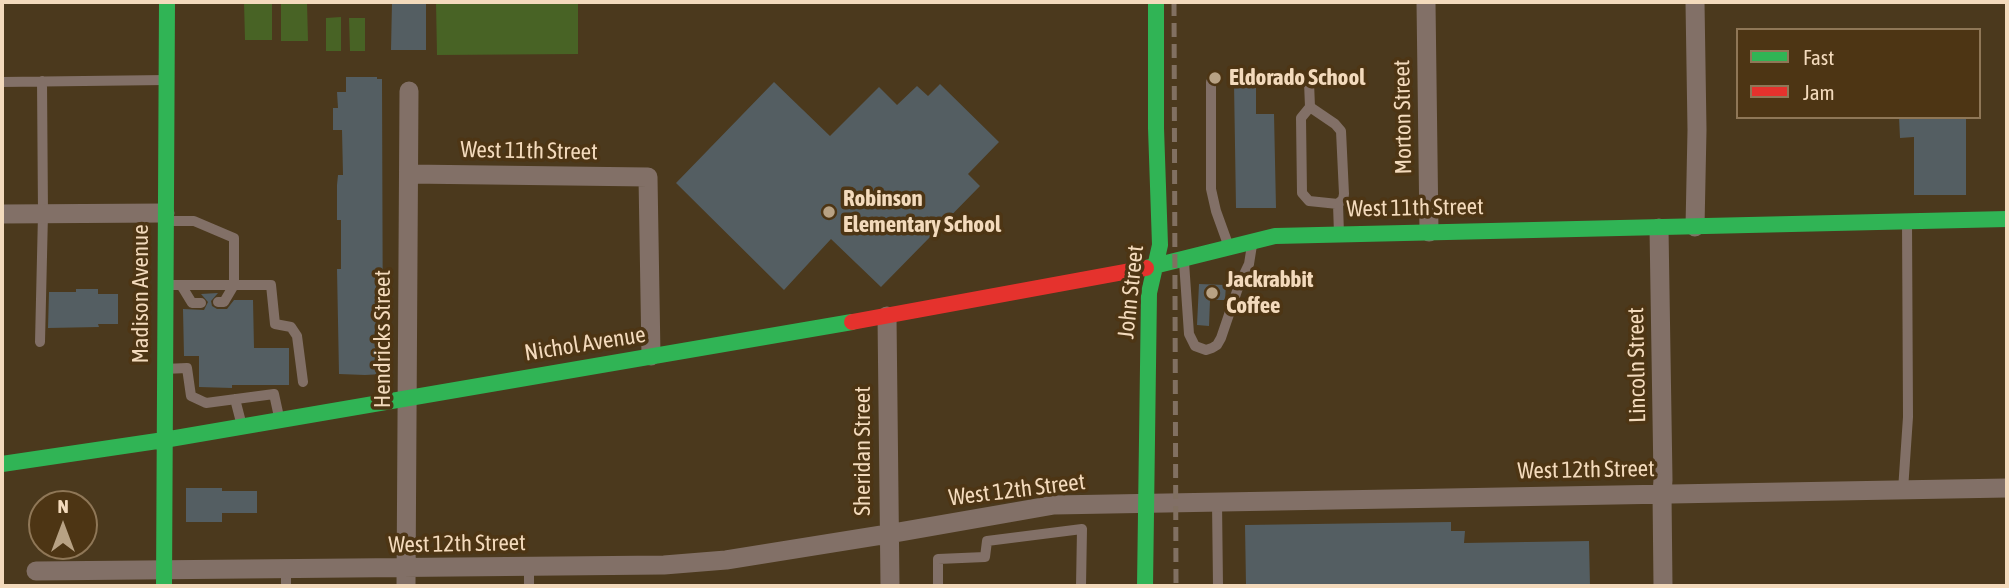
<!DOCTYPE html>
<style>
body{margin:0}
#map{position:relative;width:2009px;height:588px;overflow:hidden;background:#4b391d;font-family:"Asap Condensed",sans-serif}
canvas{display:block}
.frame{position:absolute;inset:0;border:4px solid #f3dabc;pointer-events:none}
.legend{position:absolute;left:1736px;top:28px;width:245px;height:91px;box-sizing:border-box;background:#4d3514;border:2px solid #8f7757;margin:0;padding:9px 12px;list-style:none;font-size:21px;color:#f3dabc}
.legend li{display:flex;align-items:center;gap:14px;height:35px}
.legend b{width:35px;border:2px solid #8f7757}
.north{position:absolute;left:28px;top:490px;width:70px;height:70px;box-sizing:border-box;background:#4d3514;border:2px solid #8f7757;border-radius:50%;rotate:0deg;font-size:19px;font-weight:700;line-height:28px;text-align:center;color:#f3dabc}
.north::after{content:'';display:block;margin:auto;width:24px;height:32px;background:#b8a284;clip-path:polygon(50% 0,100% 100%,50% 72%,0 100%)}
</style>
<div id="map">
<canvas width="2009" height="588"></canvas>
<div class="frame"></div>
<ul class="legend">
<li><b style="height:9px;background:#30b455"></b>Fast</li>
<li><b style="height:9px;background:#e5322d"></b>Jam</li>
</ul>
<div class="north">N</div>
</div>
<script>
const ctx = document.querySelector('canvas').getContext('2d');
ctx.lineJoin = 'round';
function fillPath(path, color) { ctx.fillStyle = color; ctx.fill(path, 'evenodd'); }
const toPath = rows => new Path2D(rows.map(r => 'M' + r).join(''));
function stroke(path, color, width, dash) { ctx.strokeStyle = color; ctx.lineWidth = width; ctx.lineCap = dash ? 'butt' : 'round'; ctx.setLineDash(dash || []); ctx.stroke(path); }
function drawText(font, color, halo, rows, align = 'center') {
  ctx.font = font + ' "Asap Condensed",sans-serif'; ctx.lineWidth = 7; ctx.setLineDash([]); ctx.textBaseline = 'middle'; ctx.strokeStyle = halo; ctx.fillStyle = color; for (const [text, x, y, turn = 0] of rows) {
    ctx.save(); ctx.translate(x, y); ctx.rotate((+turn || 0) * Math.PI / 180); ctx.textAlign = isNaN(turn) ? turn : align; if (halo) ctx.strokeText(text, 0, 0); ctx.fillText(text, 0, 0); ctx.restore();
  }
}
const green = toPath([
 [244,2,272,2,272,40,245,40],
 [281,2,307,2,308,41,281,41],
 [436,2,578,2,578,54,437,55],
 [341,17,341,51,326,51,326,18],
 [349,18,365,18,365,51,350,51]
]);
const building = toPath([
 [392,2,426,2,426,50,391,50],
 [346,77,377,77,377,79,382,79,383,374,365,375,339,374,337,269,341,269,341,220,337,220,337,185,338,175,343,175,342,130,333,130,333,108,338,108,337,92,346,92],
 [774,82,830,136,879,87,897,105,917,86,928,96,940,84,999,142,968,174,980,186,881,287,831,239,784,290,676,183],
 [1234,83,1256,83,1256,114,1274,114,1276,208,1236,208],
 [1899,117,1966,117,1966,195,1914,195,1914,137,1900,138],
 [1199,284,1226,285,1225,300,1210,300,1209,326,1197,325],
 [76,289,98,289,98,294,118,294,118,324,98,324,99,327,48,328,49,292,76,292],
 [218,293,211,301,212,306,217,309,227,309,234,300,253,300,254,348,289,348,289,385,232,385,232,388,199,387,199,356,184,356,183,309,204,310,208,302,201,294],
 [186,488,222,488,222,491,257,491,257,513,222,513,222,522,186,522],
 [1451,522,1451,531,1465,531,1464,543,1589,541,1590,586,1246,586,1245,525]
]);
const lane = toPath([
 [2,82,166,80],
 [1211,82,1211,189,1216,211,1229,247],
 [1309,82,1310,107,1335,124,1341,131,1344,194,1343,199,1338,204,1339,234],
 [1310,107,1301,118,1302,193,1309,201,1338,204],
 [165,221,194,221,234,238,234,285,165,285],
 [1184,262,1189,334,1195,346,1206,350,1212,348,1217,345,1221,338,1239,285,1249,264,1252,245],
 [181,285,192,303,201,303],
 [218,302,224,302,234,285,271,285,275,324,291,327,297,336,303,382],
 [40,342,43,214,42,81],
 [164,369,187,368,191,396,206,403,274,394,279,417],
 [235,399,242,426],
 [1903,490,1908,417,1907,222],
 [1217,502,1218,586],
 [529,567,529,586],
 [286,586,286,569],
 [938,586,938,559,985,557,987,541,1082,529,1081,586]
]);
const street = toPath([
 [1426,2,1429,232],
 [409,174,648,177,651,356],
 [2,214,165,213],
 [1695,227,1697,130,1695,2],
 [1659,228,1663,480,1662,493,1663,586],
 [887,316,890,586],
 [36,571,664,565,726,560,888,534,1054,505,2007,488],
 [406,586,409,91]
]);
const fast = toPath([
 [1146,268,1275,236,2007,219],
 [2,464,164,440,852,322],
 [164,586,167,2],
 [1145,586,1149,293,1160,245,1156,128,1156,2]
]);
const jam = toPath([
 [852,322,1146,268]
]);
const rail = toPath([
 [1174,2,1176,586]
]);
const markers = [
 [1215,78,7,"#b8a284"],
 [829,212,7,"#b8a284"],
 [1212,293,7,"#b8a284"]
];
const poiNames = [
 ["Eldorado School",1229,78],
 ["Robinson",843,199],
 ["Elementary School",843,225],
 ["Jackrabbit",1226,280],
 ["Coffee",1226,306]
];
const streetNames = [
 ["Morton Street",1403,117,-91],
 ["West 11th Street",529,151,1],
 ["West 11th Street",1415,208,-1],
 ["John Street",1131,292,-84],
 ["Madison Avenue",141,294,-90],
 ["Hendricks Street",383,339,-90],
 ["Nichol Avenue",585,344,-9],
 ["Lincoln Street",1637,365,-91],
 ["Sheridan Street",863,451,-90],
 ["West 12th Street",1586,470,-1],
 ["West 12th Street",1017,490,-7],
 ["West 12th Street",457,544,-1]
];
fillPath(green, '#486325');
fillPath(building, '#545e62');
stroke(lane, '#827067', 10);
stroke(street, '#827067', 19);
stroke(fast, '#30b455', 16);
stroke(jam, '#e5322d', 16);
stroke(rail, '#817061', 5, [14, 7]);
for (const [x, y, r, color] of markers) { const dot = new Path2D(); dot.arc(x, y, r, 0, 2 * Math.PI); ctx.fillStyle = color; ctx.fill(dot); stroke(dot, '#4d3514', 2.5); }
drawText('bold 23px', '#f3dabc', '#4d3514', poiNames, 'left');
drawText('23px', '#f3dabc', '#4d3514', streetNames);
</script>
